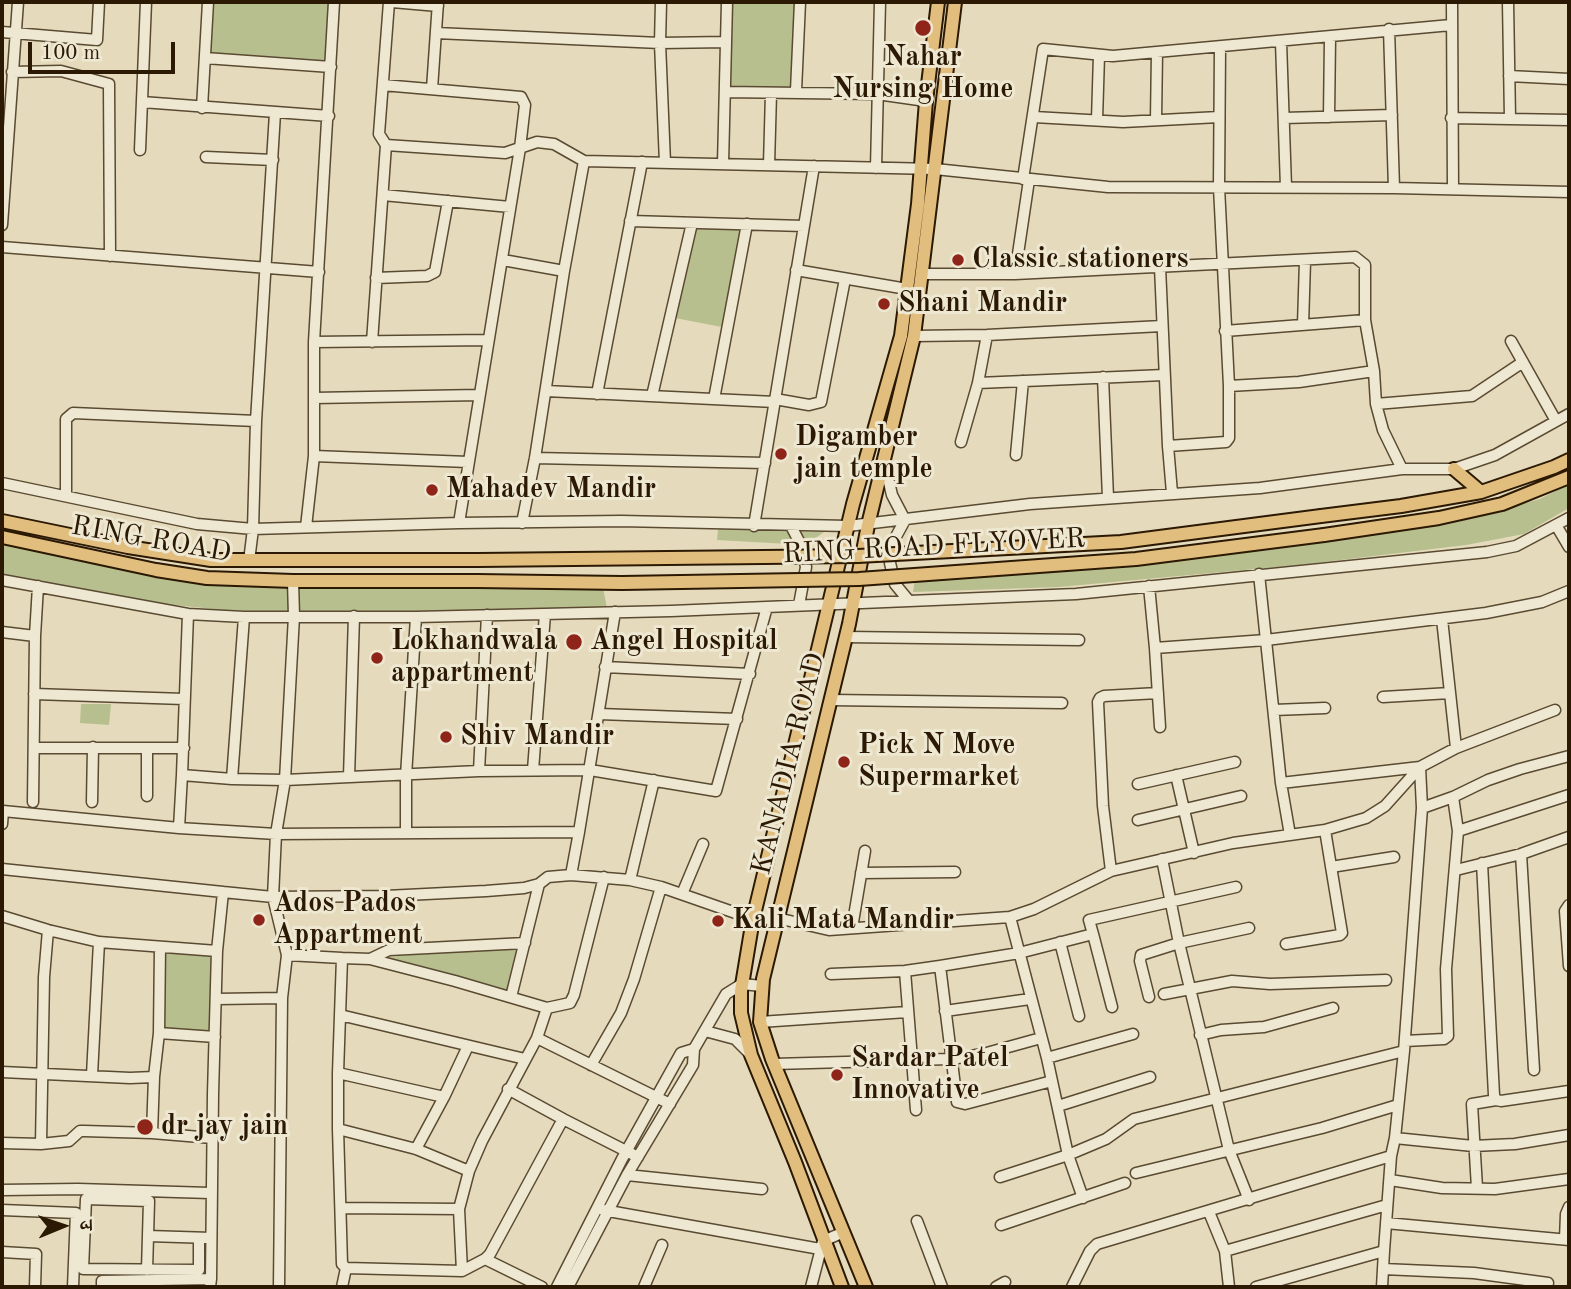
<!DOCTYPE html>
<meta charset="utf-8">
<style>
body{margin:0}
#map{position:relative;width:1571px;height:1289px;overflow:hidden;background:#e5dbbc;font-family:"Old Standard TT","Noto Serif Devanagari",serif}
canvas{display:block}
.frame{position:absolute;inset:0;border:4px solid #2c1903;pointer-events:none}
.north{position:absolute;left:28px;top:1191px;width:70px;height:70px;-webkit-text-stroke:5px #eee8d3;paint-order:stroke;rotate:88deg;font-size:19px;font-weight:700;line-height:28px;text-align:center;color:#2c1903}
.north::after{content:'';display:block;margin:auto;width:24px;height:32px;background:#2c1903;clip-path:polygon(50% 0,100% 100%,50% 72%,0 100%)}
.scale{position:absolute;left:28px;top:42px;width:147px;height:32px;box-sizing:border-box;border:4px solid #2c1903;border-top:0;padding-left:9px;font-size:21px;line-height:24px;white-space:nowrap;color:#2c1903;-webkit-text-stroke:5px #eee8d3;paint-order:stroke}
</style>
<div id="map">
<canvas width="1571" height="1289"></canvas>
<div class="frame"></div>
<div class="north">उ</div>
<div class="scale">100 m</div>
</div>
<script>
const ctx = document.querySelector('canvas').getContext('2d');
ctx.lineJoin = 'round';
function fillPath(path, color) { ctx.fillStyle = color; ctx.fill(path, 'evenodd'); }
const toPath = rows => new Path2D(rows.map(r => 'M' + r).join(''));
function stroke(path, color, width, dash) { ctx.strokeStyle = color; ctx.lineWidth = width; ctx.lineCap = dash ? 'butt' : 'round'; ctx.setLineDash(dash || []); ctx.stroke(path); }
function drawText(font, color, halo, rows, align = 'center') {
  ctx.font = font + ' "Old Standard TT",serif'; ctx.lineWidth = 6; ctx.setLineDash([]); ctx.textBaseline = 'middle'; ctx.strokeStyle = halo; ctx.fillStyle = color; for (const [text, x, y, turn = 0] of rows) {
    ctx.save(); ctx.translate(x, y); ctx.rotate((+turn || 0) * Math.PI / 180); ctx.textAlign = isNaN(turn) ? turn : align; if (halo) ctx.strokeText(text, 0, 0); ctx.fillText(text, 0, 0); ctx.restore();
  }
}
const green = toPath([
 [211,2,329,2,327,65,211,61],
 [727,2,800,2,796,91,725,92],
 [692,223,747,224,727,328,670,317],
 [1569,484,1569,508,1524,534,1466,545,1299,565,1059,587,913,592,915,579,1310,542,1448,524,1540,499],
 [718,529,824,532,806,545,717,540],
 [2,537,221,579,601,577,608,613,317,620,128,600,2,580],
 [81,704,111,704,109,725,80,723],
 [522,944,511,997,370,959],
 [160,947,217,955,215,1037,159,1033]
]);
const minor = toPath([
 [389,2,379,134,386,145,505,153,537,142,554,144,584,161,935,169,1108,187,1394,188,1569,192],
 [392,2,438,6],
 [661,2,660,43,665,163],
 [1452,2,1453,189],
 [1508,2,1510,119],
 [1389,29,1394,188],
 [2,32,97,40,99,2],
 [436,33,660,43,726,42],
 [1281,42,1286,187],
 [205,58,331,67],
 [12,72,61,71,109,84,110,256],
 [1509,76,1569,79],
 [383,85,521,97,525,105,520,148,459,523],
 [432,89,438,2],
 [796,91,800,2],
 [725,92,877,94,926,101],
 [142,102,329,116],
 [202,108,208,2],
 [1034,117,1123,122,1219,117],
 [1329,117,1330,38],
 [1284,118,1392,115],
 [1451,118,1569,120],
 [1097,120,1099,55],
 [1156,120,1157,52],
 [140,150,146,2],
 [206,157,273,160],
 [723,164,727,2],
 [769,165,771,93],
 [876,168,880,2],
 [1023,179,1043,49,1113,56,1451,25],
 [383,195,510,207],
 [630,221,804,226],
 [2,225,18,2],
 [2,247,319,272],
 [503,260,564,271],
 [1160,267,1168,446,1172,493],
 [796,270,907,289],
 [923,274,1015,274,1355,257,1365,265,1365,320,1225,331],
 [1015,274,1029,180],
 [376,278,427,276,435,272,448,201],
 [1365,320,1374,371],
 [1303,325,1305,261],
 [914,336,987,335,1162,326],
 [1511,341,1556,421],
 [314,342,488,340],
 [372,342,386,145],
 [1103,377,1108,498],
 [978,383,1164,375],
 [1229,386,1299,382,1374,371,1376,404,1383,430,1402,469],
 [546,391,775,402],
 [597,394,642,162],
 [652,396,692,223],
 [314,398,479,395],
 [714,399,747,224],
 [775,399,809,405,821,402,845,279],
 [1376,404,1472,396,1523,362],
 [961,442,978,383,987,335],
 [1168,446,1226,442,1229,438,1229,386,1219,187,1220,47],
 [1016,455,1023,381],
 [314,456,468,462],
 [535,458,765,463],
 [884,461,892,495,905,520,893,542,890,563,895,584,909,601],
 [2,483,197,524,253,529,459,523,621,521,848,526,1030,504,1260,488,1402,469,1454,469,1495,455,1569,414],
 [66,496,66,419,73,413,256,421],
 [522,523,535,458,564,271,584,161],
 [1556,525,1569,547],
 [754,526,814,166],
 [791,526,801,545,806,567,799,605],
 [306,527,314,456,314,342,334,2],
 [249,561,253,529,256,421,275,113],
 [1259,574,1281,783,1290,835],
 [2,580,188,614,244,617,416,617,671,611,1076,594,1487,552,1516,546,1569,518],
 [293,581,294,616,285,780,276,834,579,832,615,612],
 [1149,586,1155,648,1266,640,1486,613,1542,602,1569,591],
 [244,617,232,779,182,775,179,828,276,834,273,897,287,955,342,958],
 [1442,619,1456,748],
 [2,632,35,636],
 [846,637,1079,640],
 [1155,648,1160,727],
 [605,667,750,674],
 [34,694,184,699],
 [1383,697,1450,693],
 [830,700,1062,703],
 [1274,710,1325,708],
 [599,714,737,719],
 [34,748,184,748],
 [533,770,545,614],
 [479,771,487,615],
 [182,775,188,614],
 [1176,775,1194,853],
 [349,777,354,616],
 [232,779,285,780,479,771,590,770,716,791,767,607],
 [1138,784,1235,762],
 [147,796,147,748],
 [1453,797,1458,831],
 [33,802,35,636,38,586],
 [92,802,93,747],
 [1422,808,1453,797,1488,780,1520,769,1569,756],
 [1138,820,1241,796],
 [2,824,3,811,179,828],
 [406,833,406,776,416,617],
 [1521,854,1534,1070],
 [1162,859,1179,943,1229,1150,1249,1200],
 [1482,863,1494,1095,1496,1100,1501,1101,1569,1091],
 [1331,867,1394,857],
 [2,869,223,892],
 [1456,870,1521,854,1569,837],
 [1111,871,1103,806,1098,702,1100,698,1104,696,1158,693],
 [861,873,955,872],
 [571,875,579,832],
 [630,880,654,780],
 [682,894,703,844],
 [1569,905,1565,911,1569,966],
 [2,916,48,930,99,942,217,951],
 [1010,917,1047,1058],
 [777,918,829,930,1010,917,1034,909,1111,871,1233,843,1325,830,1366,818,1385,806,1420,767,1456,748,1555,710],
 [852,928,865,851],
 [48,930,44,977,41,1144,69,1141,80,1131,84,1131,152,1133],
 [1093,934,1089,920,1236,887],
 [1060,942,1079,1016],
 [1286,944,1340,935,1342,933,1325,830],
 [160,947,159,1033,154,1077,152,1133,212,1138],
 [370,959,389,950,525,943],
 [940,966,957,1102,965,1104,1052,1081],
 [905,971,916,1110],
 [831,974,905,971,940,966,1019,953,1093,934,1112,1007],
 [1164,994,1232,981,1270,984,1386,980],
 [511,997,539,884],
 [1149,997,1140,961,1141,955,1179,943,1249,928],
 [217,999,282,998],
 [547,1008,570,1003,574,995,604,877],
 [945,1011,1030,999],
 [340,1015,525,1059],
 [760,1022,907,1012],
 [705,1031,735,1039,751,1055],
 [159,1033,215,1037],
 [1200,1035,1221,1030,1264,1027,1333,1008],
 [537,1038,482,1141,469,1171,459,1209,462,1271,485,1259,490,1254,563,1119,638,1157],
 [1405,1041,1444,1039,1448,1036,1446,969,1458,831,1569,795],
 [911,1060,951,1059,983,1054,1041,1038],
 [774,1064,882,1061],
 [591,1065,621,1013,634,979,661,887],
 [2,1072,130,1078,154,1077],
 [338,1073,444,1097,416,1149],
 [92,1075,99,942],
 [508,1089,563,1119],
 [444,1097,468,1046],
 [1058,1106,1150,1077],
 [338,1129,342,1264,346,1268,462,1271],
 [1395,1138,1473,1146,1515,1144,1569,1135],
 [2,1143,41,1144],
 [469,1171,416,1149,338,1129,338,1073,342,958,370,959,455,981,547,1008,537,1038,670,1104],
 [1136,1173,1322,1128,1398,1105],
 [627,1175,762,1189],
 [1000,1177,1068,1155,1106,1139,1134,1119,1404,1051],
 [1390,1180,1442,1188,1495,1189,1569,1179],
 [1477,1188,1472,1104,1496,1100],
 [2,1190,78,1189,210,1193],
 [1083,1198,1068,1155,1047,1058,1133,1034],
 [341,1208,459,1209],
 [2,1210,76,1213,73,1287],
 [603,1210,820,1249],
 [1209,1212,1225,1251,1387,1205],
 [917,1221,942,1287],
 [1386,1223,1569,1240],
 [1001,1225,1125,1183],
 [199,1238,199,1270,83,1269,86,1199,149,1201,148,1236,211,1238],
 [1565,1239,1566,1214,1569,1207],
 [1225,1251,1229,1287],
 [2,1252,36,1254,35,1287],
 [485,1259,542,1287],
 [1383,1269,1474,1273,1548,1283],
 [147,1270,148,1236],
 [211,1279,213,1094,217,951,223,892,273,897,386,896,486,891,524,888,539,884,548,877,571,875,630,880,661,887,753,919],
 [102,1287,102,1281,211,1279,210,1287],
 [279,1287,282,998,287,955],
 [342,1287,346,1268],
 [557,1287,622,1159,681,1053,694,1049,726,994,742,984,762,986],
 [568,1287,627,1175,693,1065,694,1049],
 [644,1287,662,1245],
 [811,1287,823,1241,844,1232],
 [996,1287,1005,1282],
 [1072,1287,1090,1251,1097,1244,1391,1156],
 [1256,1287,1384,1251,1391,1156,1395,1138,1404,1051,1422,808,1420,767,1281,783],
 [1382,1287,1384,1251]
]);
const major = toPath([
 [1454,469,1481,492],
 [1321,516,1401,506,1481,492,1554,467,1569,460],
 [2,521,128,547,211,560,478,560],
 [1324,535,1439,518,1502,504,1569,477],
 [2,537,156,570,207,578,293,581,477,581],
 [842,1287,795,1162,751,1055,741,1013,741,991,753,919,853,504,901,336,918,204,926,101,938,2],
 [866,1287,772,1059,760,1022,763,979,849,624,868,525,914,336,955,2]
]);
const majorBridge = toPath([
 [478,560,858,556,1121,542,1321,516],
 [477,581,622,583,859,579,1136,559,1324,535]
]);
const markers = [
 [923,28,9,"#8f2418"],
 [958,260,7,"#8f2418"],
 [884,304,7,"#8f2418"],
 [781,454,7,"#8f2418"],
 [432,490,7,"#8f2418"],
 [574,642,9,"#8f2418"],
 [377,658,7,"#8f2418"],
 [446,737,7,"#8f2418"],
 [844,762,7,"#8f2418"],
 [259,920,7,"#8f2418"],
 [718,921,7,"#8f2418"],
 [837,1075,7,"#8f2418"],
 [145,1127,9,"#8f2418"]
];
const poiNames = [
 ["Nahar",923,58,"center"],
 ["Nursing Home",923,90,"center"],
 ["Classic stationers",972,260],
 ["Shani Mandir",898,304],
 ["Digamber",795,438],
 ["jain temple",795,470],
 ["Mahadev Mandir",446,490],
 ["Lokhandwala",391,642],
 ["appartment",391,674],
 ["Angel Hospital",590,642],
 ["Shiv Mandir",460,737],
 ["Pick N Move",858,746],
 ["Supermarket",858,778],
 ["Ados Pados",273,904],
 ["Appartment",273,936],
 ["Kali Mata Mandir",732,921],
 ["Sardar Patel",851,1059],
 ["Innovative",851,1091],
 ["dr jay jain",161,1127]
];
const streetNames = [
 ["RING ROAD",151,540,10],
 ["RING ROAD FLYOVER",934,547,-3],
 ["KANADIA ROAD",789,764,-76]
];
fillPath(green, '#b8bf8e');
stroke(minor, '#5a4a31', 13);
stroke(major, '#2c1903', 16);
stroke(minor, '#eee8d3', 10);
stroke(major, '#e2be7e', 12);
stroke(majorBridge, '#2c1903', 16, []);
stroke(majorBridge, '#e2be7e', 12);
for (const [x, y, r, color] of markers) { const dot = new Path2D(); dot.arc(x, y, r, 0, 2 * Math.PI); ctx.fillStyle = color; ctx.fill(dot); stroke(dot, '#eee8d3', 2.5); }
drawText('bold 28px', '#2c1903', '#eee8d3', poiNames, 'left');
drawText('28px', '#2c1903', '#eee8d3', streetNames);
</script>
